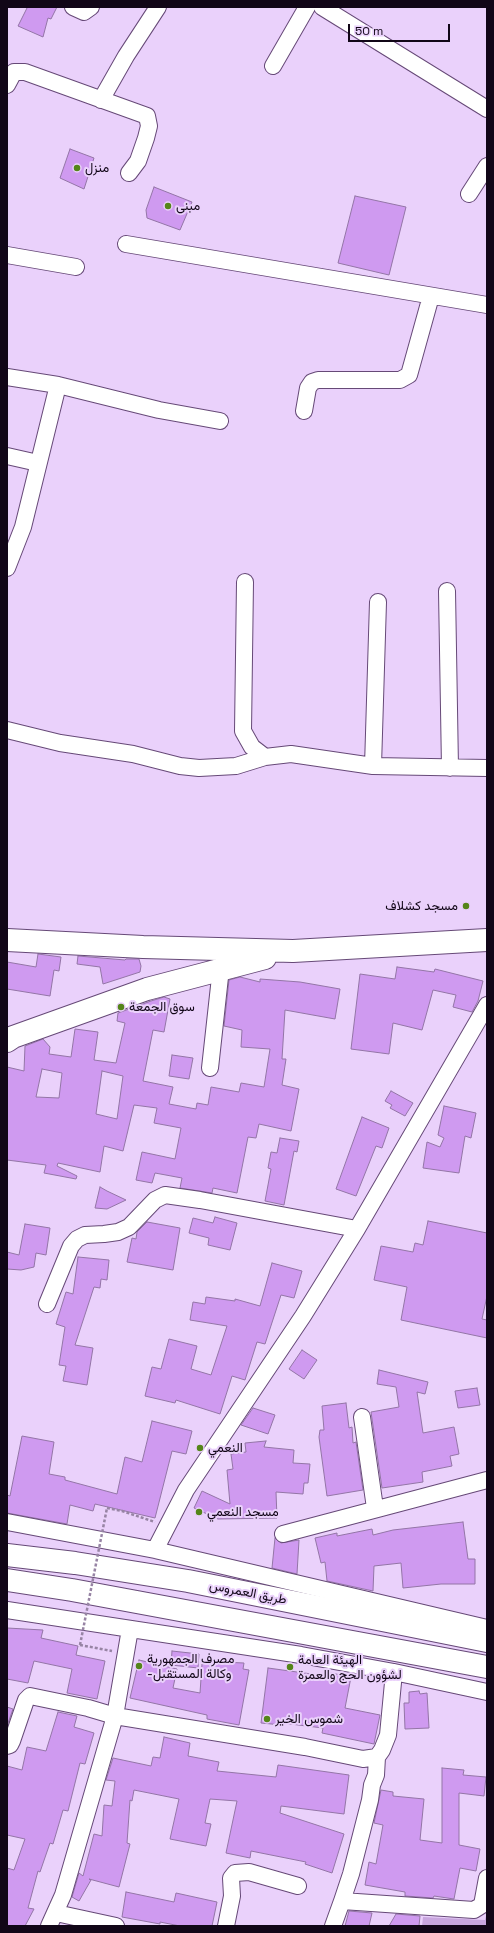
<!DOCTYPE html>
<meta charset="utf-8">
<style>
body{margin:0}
#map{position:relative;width:494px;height:1933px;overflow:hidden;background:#ead1fb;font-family:"Space Grotesk",sans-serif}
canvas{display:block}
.frame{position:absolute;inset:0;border:8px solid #110617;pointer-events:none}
.scale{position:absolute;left:348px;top:24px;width:102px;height:18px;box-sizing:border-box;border:2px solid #110617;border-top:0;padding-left:5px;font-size:12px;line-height:14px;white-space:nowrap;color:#110617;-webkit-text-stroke:3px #ead1fb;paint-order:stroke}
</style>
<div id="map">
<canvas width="494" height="1933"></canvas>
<div class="frame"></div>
<div class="scale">50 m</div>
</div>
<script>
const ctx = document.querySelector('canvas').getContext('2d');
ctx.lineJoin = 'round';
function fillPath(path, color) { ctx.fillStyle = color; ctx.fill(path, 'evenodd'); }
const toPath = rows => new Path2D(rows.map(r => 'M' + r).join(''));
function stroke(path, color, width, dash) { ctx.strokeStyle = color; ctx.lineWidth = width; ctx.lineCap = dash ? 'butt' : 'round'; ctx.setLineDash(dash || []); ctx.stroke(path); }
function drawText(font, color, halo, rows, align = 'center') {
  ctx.font = font + ' "Space Grotesk",Vazirmatn,sans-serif'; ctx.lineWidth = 4; ctx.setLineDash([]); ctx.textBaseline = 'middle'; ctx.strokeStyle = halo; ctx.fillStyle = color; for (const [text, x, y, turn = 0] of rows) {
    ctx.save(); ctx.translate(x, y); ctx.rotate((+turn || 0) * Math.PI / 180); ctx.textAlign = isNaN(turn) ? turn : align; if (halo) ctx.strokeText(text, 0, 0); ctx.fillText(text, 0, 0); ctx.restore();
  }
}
const green = toPath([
 [487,1912,487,1926,422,1926,423,1917,485,1920]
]);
const building = toPath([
 [25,7,57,7,51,19,48,18,43,37,18,26,27,8,25,7],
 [70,149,94,158,84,189,60,178,70,149],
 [154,187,192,202,180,230,147,218,146,210,154,187],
 [355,196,406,207,389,275,338,263,355,196],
 [38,954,61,957,59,971,54,970,50,996,7,989,7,962,36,967,38,954],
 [78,956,125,960,126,959,139,959,141,966,140,972,103,984,100,967,77,964,78,956],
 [397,967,434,972,435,969,483,981,478,1001,472,1012,453,1007,456,995,433,990,422,1030,393,1023,389,1054,351,1049,360,974,395,979,397,967],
 [240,977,260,982,260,979,300,982,340,989,335,1019,285,1010,282,1059,286,1059,282,1085,299,1089,291,1131,259,1124,256,1138,248,1137,237,1193,213,1188,212,1193,180,1188,182,1178,155,1173,152,1183,136,1180,142,1152,175,1159,181,1128,154,1123,157,1108,134,1105,123,1151,104,1146,100,1172,58,1163,57,1166,77,1176,76,1179,44,1173,46,1165,7,1160,7,1067,24,1071,25,1046,43,1039,50,1047,49,1054,71,1057,75,1029,98,1032,94,1060,116,1063,125,1023,117,1021,118,1013,151,1001,164,997,170,999,164,1032,153,1030,143,1081,173,1087,169,1104,196,1109,197,1103,208,1105,211,1087,239,1092,241,1083,264,1087,270,1049,241,1047,242,1030,224,1026,229,980,240,977],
 [42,1069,62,1073,59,1098,36,1097,42,1069],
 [102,1071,123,1076,117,1119,96,1114,102,1071],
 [172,1055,193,1058,189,1079,169,1076,172,1055],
 [391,1091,413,1103,405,1116,390,1108,392,1105,385,1101,391,1091],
 [444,1106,476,1113,471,1138,465,1136,459,1173,423,1168,427,1142,440,1147,444,1138,438,1135,444,1106],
 [362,1117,389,1128,382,1148,376,1146,356,1196,336,1189,362,1117],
 [280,1138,299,1141,297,1152,294,1151,284,1205,265,1201,271,1169,268,1168,271,1152,277,1153,280,1138],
 [100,1187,107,1191,126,1200,107,1209,95,1208,100,1187],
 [215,1217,237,1223,230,1250,208,1245,209,1238,189,1233,193,1218,213,1223,215,1217],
 [428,1221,487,1233,487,1296,482,1319,487,1320,487,1338,401,1320,407,1287,374,1280,381,1246,413,1252,415,1243,423,1245,428,1221],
 [147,1222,180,1228,173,1270,127,1262,132,1238,136,1239,137,1232,147,1222],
 [25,1224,50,1228,46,1255,36,1253,34,1267,21,1270,7,1269,7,1252,19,1255,25,1224],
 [78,1257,109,1260,107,1280,101,1279,100,1288,94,1287,75,1345,93,1348,87,1385,63,1381,66,1366,59,1365,65,1327,56,1324,66,1292,73,1294,78,1257],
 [272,1263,302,1271,294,1298,281,1295,265,1344,257,1342,245,1380,232,1376,220,1414,176,1400,175,1403,145,1396,152,1367,161,1369,169,1339,197,1346,191,1369,211,1375,227,1326,190,1320,193,1302,205,1304,206,1297,235,1301,235,1299,260,1306,272,1263],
 [302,1350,317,1360,304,1379,289,1369,302,1350],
 [379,1370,428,1382,425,1394,417,1392,423,1433,454,1427,459,1454,450,1456,452,1466,422,1472,423,1482,382,1488,371,1412,399,1407,396,1387,377,1384,379,1370],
 [477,1388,480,1405,458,1408,455,1391,477,1388],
 [346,1403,349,1428,352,1427,353,1443,356,1442,363,1490,327,1496,319,1437,320,1430,324,1430,322,1406,346,1403],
 [253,1408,275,1415,268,1434,241,1425,253,1408],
 [152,1421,192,1431,186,1454,172,1451,155,1518,95,1504,93,1511,70,1505,67,1524,7,1513,7,1495,10,1496,22,1436,54,1442,49,1474,65,1477,65,1480,117,1494,125,1457,142,1462,152,1421],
 [266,1441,264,1447,294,1450,293,1463,310,1464,308,1483,304,1483,303,1494,276,1492,277,1518,218,1519,194,1508,202,1491,230,1504,227,1470,233,1469,231,1454,246,1452,245,1443,266,1441],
 [463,1522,468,1559,475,1559,475,1584,441,1584,403,1588,401,1563,374,1566,373,1591,327,1581,325,1562,321,1563,315,1538,337,1533,337,1536,372,1529,373,1535,393,1530,463,1522],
 [275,1538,281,1543,299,1540,297,1574,272,1568,275,1538],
 [7,1628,43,1630,41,1638,78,1646,76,1655,105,1661,97,1699,67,1693,72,1669,34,1661,28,1683,7,1679,7,1628],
 [172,1651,199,1654,198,1668,171,1665,172,1651],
 [139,1660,177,1669,173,1688,200,1693,202,1664,221,1664,222,1662,244,1663,243,1669,249,1670,239,1725,207,1719,207,1715,130,1698,139,1660],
 [268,1668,326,1676,326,1672,351,1677,345,1708,380,1715,374,1744,322,1733,323,1728,282,1723,282,1725,261,1723,268,1668],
 [419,1691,420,1694,427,1693,429,1728,405,1729,404,1703,409,1703,409,1692,419,1691],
 [7,1707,13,1709,7,1726,7,1707],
 [58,1712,77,1716,74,1727,94,1733,85,1764,80,1763,68,1811,63,1810,53,1844,50,1843,40,1872,38,1871,28,1908,34,1909,25,1926,7,1926,7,1868,14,1870,25,1839,7,1835,7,1766,22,1770,27,1747,46,1751,58,1712],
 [164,1737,190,1743,188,1756,219,1762,217,1771,276,1777,278,1765,349,1775,344,1814,281,1806,280,1813,344,1834,332,1873,305,1864,306,1862,251,1851,250,1858,226,1853,237,1801,210,1799,205,1823,211,1824,206,1846,170,1839,179,1799,134,1790,132,1801,130,1800,127,1843,130,1844,119,1887,89,1879,91,1880,79,1901,72,1897,79,1873,83,1876,94,1834,102,1836,104,1805,112,1806,115,1781,106,1780,113,1758,151,1766,153,1757,160,1758,164,1737],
 [442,1768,464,1770,463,1775,486,1777,484,1796,459,1793,459,1845,480,1849,476,1871,460,1868,454,1899,434,1896,433,1898,405,1896,405,1892,365,1885,369,1862,376,1864,383,1825,374,1823,381,1790,393,1792,393,1796,424,1799,420,1840,442,1843,442,1768],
 [126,1892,174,1902,176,1893,217,1902,212,1926,180,1926,160,1922,160,1924,122,1917,126,1892],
 [349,1911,372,1913,369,1926,345,1926,349,1911],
 [396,1914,420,1916,419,1926,389,1926,396,1914]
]);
const path = toPath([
 [107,1508,122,1511,155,1522],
 [80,1645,112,1651]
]);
const minor = toPath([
 [73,7,84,12,91,7],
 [322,7,487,109],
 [273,66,307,7],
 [7,85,14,72,25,72,147,116,149,126,146,138,138,161,129,173],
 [101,100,126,56,158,7],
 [469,194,487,166],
 [126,244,487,305],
 [7,255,76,267],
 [7,377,58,385,159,410,220,421],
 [304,411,308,388,312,382,318,380,400,380,409,375,431,296],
 [7,456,38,463],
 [7,568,23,527,58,385],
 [245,582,243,731,252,747,265,757],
 [447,591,450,768],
 [7,730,60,743,133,754,180,766,199,768,236,766,265,757,291,754,373,766,487,768],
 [373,766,378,602],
 [210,1068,221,968],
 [47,1304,71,1246,77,1239,85,1235,104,1234,118,1232,129,1227,155,1200,165,1195,200,1200,357,1229],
 [362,1417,375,1508],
 [7,1522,155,1550,487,1628],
 [283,1534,487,1480],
 [155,1550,186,1490,303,1316,357,1229,487,1005],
 [7,1610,301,1655,394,1672,487,1692],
 [7,1746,10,1745,12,1741,26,1700,30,1696,88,1708,115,1716,305,1747,363,1759,377,1757,376,1775,372,1785,370,1800,351,1874,342,1901,474,1910,482,1905,487,1878],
 [377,1757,382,1750,388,1735,394,1672],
 [56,1913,116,1926],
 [49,1926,63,1895,115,1716,130,1629],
 [226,1926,232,1896,231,1878,235,1873,249,1872,298,1886],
 [333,1926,342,1901]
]);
const secondary = toPath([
 [7,940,143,947,293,951,487,940],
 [7,1041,13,1037,147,989,265,958]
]);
const primary = toPath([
 [7,1555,75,1563,188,1581,487,1641],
 [7,1580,72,1590,487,1667]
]);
const pathBridge = toPath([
 [80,1645,107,1508]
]);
const markers = [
 [77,168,4,"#548519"],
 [168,206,4,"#548519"],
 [466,906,4,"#548519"],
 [121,1007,4,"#548519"],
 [200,1448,4,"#548519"],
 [199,1512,4,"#548519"],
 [139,1666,4,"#548519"],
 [290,1667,4,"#548519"],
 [267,1719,4,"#548519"]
];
const poiNames = [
 ["منزل",85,168],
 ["مبنى",176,206],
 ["مسجد كشلاف",458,906,"right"],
 ["سوق الجمعة",129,1007],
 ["النعمي",208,1448],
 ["مسجد النعمي",207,1512],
 ["مصرف الجمهورية",147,1659],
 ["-وكالة المستقبل",147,1674],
 ["الهيئة العامة",298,1660],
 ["لشؤون الحج والعمرة",298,1675],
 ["شموس الخير",275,1719]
];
const streetNames = [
 ["طريق العمروس",248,1593,11]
];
fillPath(green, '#c8a6de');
fillPath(building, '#cf9af0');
stroke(building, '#9375a6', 1);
stroke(minor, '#664977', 18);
stroke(secondary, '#664977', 24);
stroke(primary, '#664977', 24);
stroke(path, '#9784a4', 2.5, [3, 2]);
stroke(minor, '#fff', 16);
stroke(secondary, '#fff', 22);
stroke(primary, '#fff', 22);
stroke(pathBridge, '#9784a4', 2.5, [3, 2]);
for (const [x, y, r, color] of markers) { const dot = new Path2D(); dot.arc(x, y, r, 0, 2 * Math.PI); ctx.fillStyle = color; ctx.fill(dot); stroke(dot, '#ead1fb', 1.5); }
drawText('13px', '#110617', '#ead1fb', poiNames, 'left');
drawText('13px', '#110617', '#ead1fb', streetNames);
</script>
